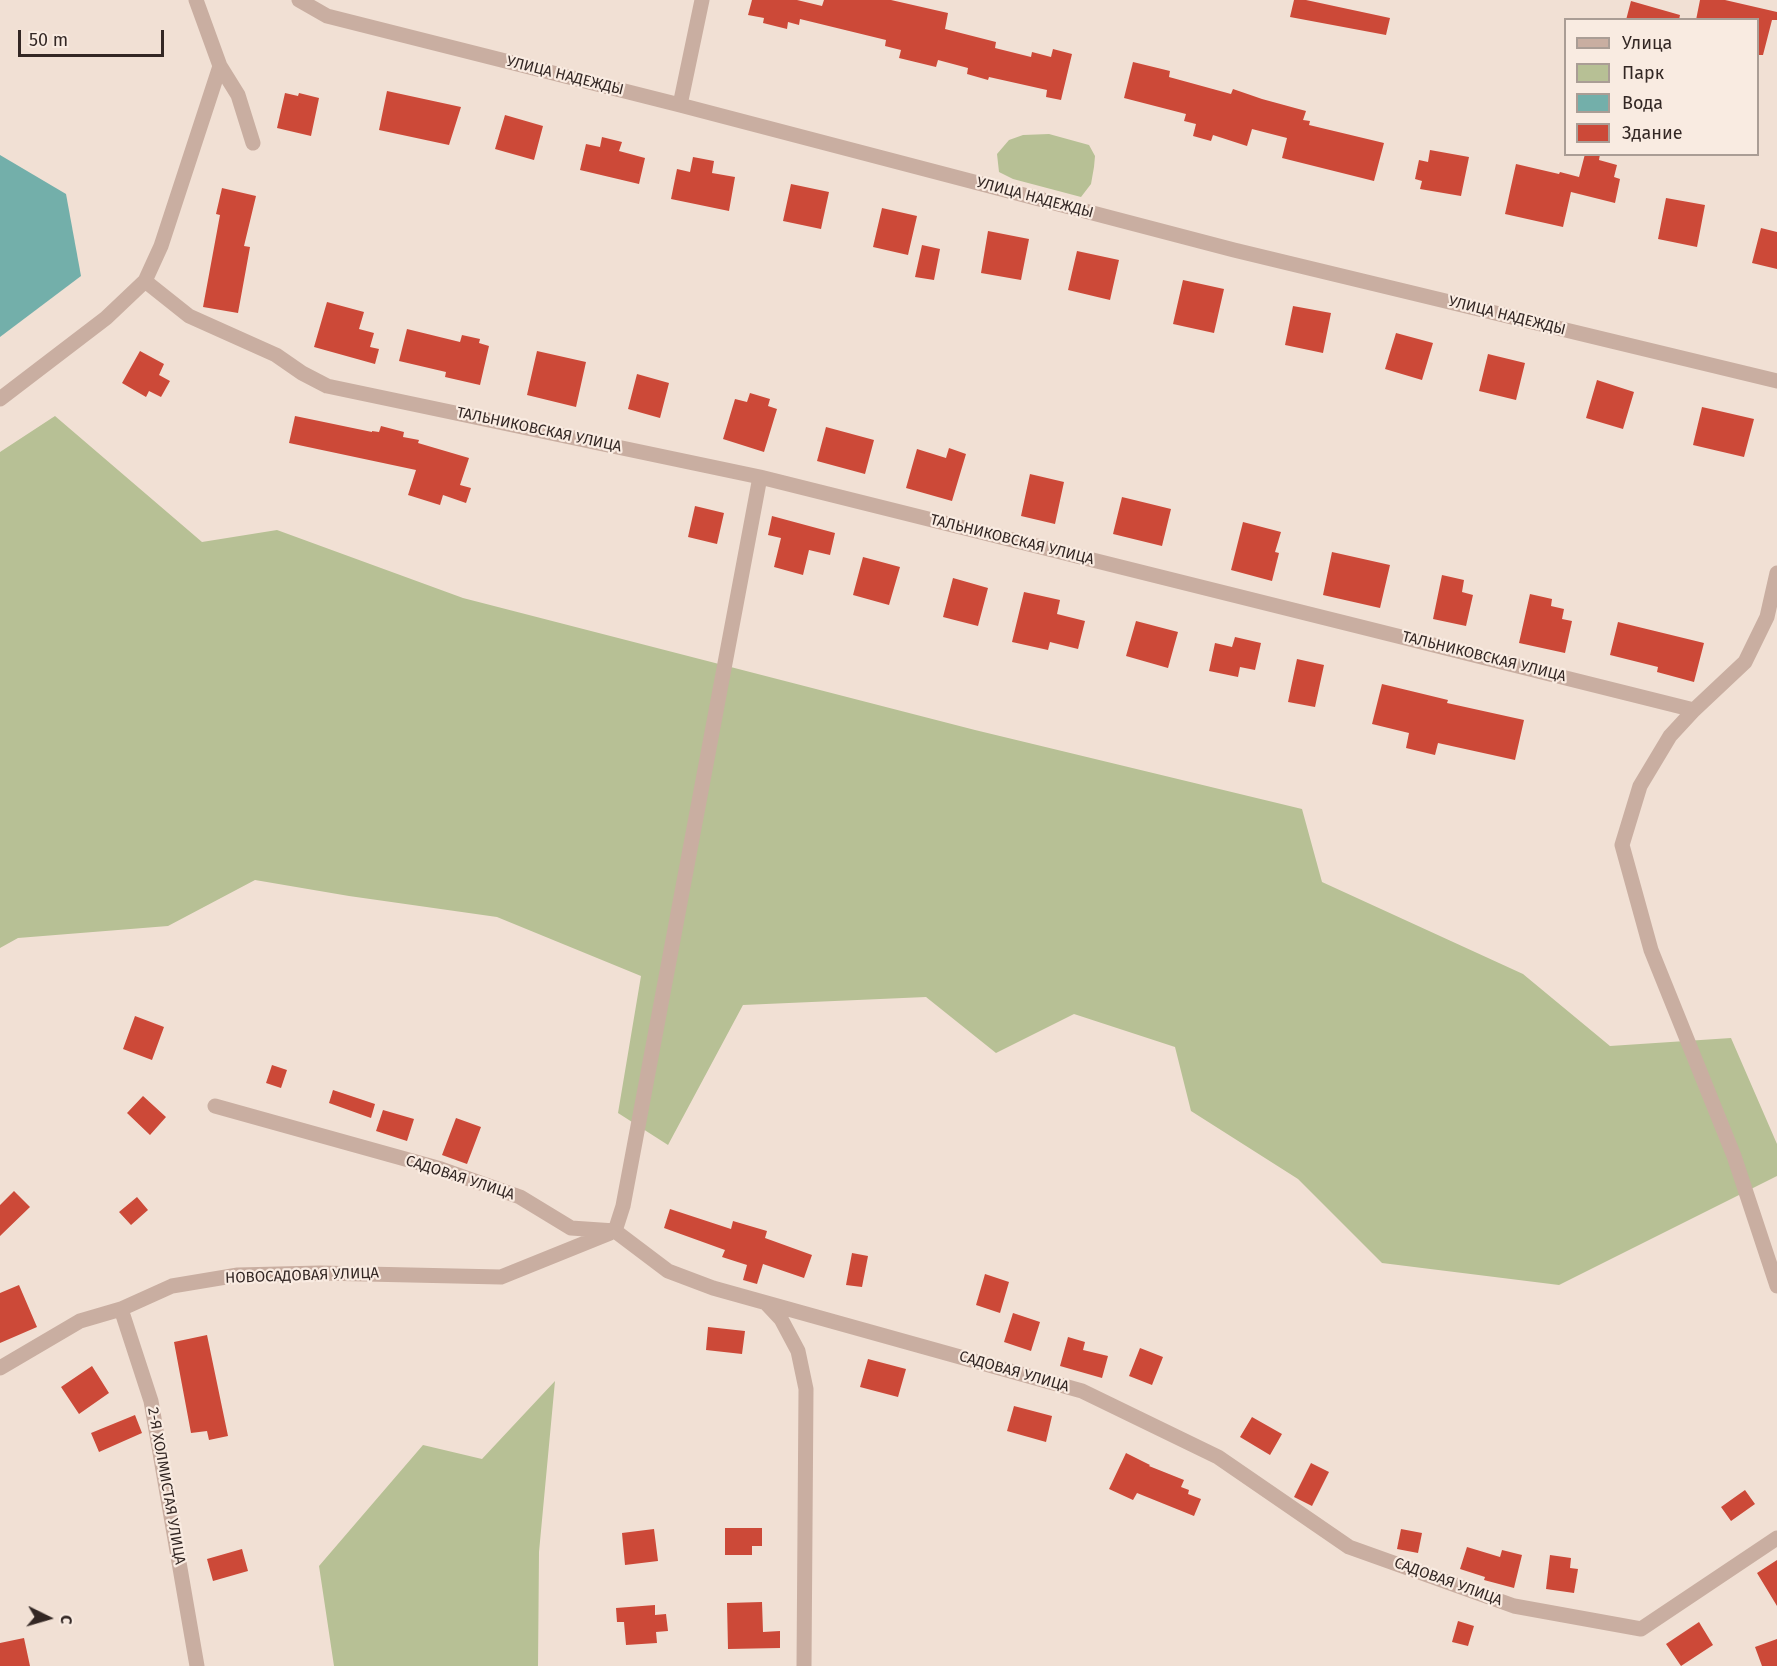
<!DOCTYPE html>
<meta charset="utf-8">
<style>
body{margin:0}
#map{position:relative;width:1777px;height:1666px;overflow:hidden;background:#f1e0d4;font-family:"Fira Sans",sans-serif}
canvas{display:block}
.legend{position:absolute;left:1564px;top:18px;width:195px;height:138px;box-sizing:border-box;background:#f9ebe1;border:2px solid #aa9d95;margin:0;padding:8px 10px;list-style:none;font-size:18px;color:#332724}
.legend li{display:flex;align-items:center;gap:12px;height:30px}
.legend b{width:30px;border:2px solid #aa9d95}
.north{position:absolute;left:18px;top:1588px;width:60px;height:60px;-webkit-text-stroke:4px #f9ebe1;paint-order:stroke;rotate:95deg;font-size:16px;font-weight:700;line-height:24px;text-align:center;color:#332724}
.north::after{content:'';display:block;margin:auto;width:21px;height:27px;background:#332724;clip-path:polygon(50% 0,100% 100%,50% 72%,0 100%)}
.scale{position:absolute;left:18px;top:30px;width:146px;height:27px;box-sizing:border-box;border:3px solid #332724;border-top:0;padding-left:8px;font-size:18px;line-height:21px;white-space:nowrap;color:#332724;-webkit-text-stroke:4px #f9ebe1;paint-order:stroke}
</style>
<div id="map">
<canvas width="1777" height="1666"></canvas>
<ul class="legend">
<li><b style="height:8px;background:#c9aea1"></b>Улица</li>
<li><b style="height:16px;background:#b7c095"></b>Парк</li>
<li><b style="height:16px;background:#73afaa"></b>Вода</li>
<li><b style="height:16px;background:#cc4938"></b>Здание</li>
</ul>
<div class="north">С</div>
<div class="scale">50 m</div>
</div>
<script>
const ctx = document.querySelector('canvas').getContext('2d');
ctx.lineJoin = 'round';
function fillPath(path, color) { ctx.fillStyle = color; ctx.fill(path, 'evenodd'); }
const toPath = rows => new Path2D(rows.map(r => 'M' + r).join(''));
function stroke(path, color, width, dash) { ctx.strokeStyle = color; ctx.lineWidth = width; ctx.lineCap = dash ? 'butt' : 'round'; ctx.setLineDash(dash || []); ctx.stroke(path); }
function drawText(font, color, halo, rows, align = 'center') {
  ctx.font = font + ' "Fira Sans",sans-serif'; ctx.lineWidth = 4.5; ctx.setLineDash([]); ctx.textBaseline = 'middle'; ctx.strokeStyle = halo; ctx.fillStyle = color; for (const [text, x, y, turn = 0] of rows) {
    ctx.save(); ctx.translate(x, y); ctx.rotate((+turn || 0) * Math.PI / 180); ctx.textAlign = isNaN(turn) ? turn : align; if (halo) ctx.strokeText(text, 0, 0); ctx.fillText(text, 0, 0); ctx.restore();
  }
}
const green = toPath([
 [1049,134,1089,145,1095,156,1094,167,1091,184,1081,197,1013,179,999,172,997,154,1009,140,1023,135],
 [55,416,202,542,277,530,463,598,975,730,1302,809,1322,882,1523,974,1610,1046,1731,1038,1777,1144,1777,1176,1559,1285,1382,1263,1298,1179,1191,1111,1175,1047,1074,1014,996,1053,926,997,743,1005,668,1145,618,1113,641,976,497,917,349,896,255,880,168,926,18,938,0,948,0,452],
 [555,1381,539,1552,538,1666,334,1666,319,1566,423,1445,482,1459]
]);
const water = toPath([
 [0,155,66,194,81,276,0,337]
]);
const building = toPath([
 [752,0,797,0,822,6,824,0,891,0,948,13,945,29,996,42,995,48,1031,57,1032,52,1051,57,1053,49,1072,54,1061,100,1046,97,1047,90,989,77,988,80,967,74,968,68,938,60,936,67,899,58,901,50,885,46,886,40,800,19,799,25,788,22,787,29,763,23,764,18,748,15],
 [1294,0,1306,0,1390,18,1386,35,1290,17],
 [1700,0,1725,0,1777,12,1777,20,1772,20,1763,55,1758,55,1758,20,1696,20],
 [1631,1,1680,15,1679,20,1626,20],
 [1133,62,1170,71,1169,77,1231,94,1233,89,1262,99,1306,111,1303,120,1310,121,1309,125,1384,143,1374,181,1282,158,1287,138,1252,129,1247,146,1213,135,1211,141,1193,136,1196,124,1184,121,1186,114,1124,98],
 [387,91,461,107,449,145,379,130],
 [285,93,298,96,299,93,319,98,311,136,277,128],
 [505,115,543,126,534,160,495,149],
 [602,137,622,142,619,151,645,158,639,184,580,170,586,144,600,147],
 [1430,150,1469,157,1461,196,1420,189,1422,181,1415,179,1419,160,1428,162],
 [1585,154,1600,154,1599,160,1617,165,1614,177,1620,179,1615,203,1571,192,1563,227,1505,214,1516,164,1559,174,1560,172,1579,177],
 [693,157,714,161,712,173,735,177,729,211,671,199,677,169,690,172],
 [791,184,829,192,821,229,783,221],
 [222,188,256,196,244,246,250,247,238,313,203,307,220,215,216,214],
 [1666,198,1705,205,1697,247,1658,239],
 [882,208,917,216,908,255,873,247],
 [1761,228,1777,232,1777,269,1752,263],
 [988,231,1029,239,1021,280,981,273],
 [922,245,940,249,934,280,915,277],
 [1077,251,1119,260,1110,300,1068,290],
 [1183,280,1224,289,1214,333,1173,324],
 [327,302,364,312,359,329,374,333,370,347,379,349,375,364,314,347],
 [1293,306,1331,313,1323,353,1285,345],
 [407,329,460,342,462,335,480,339,479,343,489,346,480,385,445,377,446,372,399,361],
 [1396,333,1433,343,1422,380,1385,369],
 [140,351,164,364,159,375,170,381,161,397,149,391,146,397,122,383],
 [537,351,586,362,576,407,527,395],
 [1488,354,1525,363,1516,400,1479,391],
 [637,374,669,383,660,418,628,409],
 [1597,380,1634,392,1623,429,1586,418],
 [750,393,770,399,768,406,777,409,764,452,723,439,735,399,747,402],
 [1702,407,1754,419,1744,457,1693,445],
 [295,416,372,432,372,431,379,432,381,426,404,432,403,437,419,440,418,443,469,458,460,485,471,488,466,503,443,495,440,505,408,495,416,470,289,443],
 [826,427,874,440,865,474,817,461],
 [949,448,966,454,952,501,906,488,917,449,946,458],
 [1030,474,1064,482,1055,524,1021,516],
 [1122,497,1171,509,1162,546,1113,534],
 [695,506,724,513,717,544,688,537],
 [772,516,835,533,830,555,809,550,803,575,774,567,781,538,768,535],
 [1243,522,1281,532,1275,552,1279,553,1272,581,1231,570],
 [1332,552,1390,565,1380,608,1323,595],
 [863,557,900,567,889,605,853,595],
 [1442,575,1464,580,1462,592,1473,595,1466,626,1433,619],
 [953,578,988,588,978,626,943,617],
 [1024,592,1060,600,1057,614,1085,621,1078,649,1050,642,1048,650,1012,642],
 [1530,594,1552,599,1551,606,1564,609,1562,619,1572,621,1565,653,1519,643],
 [1136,621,1178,632,1168,668,1126,656],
 [1618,622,1704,643,1694,682,1657,672,1658,667,1610,655],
 [1235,637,1261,643,1255,670,1240,667,1238,677,1209,671,1215,643,1232,647],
 [1297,659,1324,665,1315,707,1288,702],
 [1382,684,1448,700,1447,703,1524,720,1515,760,1438,743,1435,755,1406,748,1409,733,1372,724],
 [135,1016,164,1027,152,1060,123,1049],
 [272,1065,287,1070,281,1088,266,1083],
 [333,1090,375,1104,371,1118,329,1103],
 [143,1096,166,1117,150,1135,127,1113],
 [383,1110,414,1119,407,1141,376,1131],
 [456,1118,481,1127,467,1164,442,1155],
 [14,1191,30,1207,0,1236,0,1205],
 [137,1197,148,1210,131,1225,119,1212],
 [670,1209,731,1229,733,1221,767,1231,765,1238,812,1255,804,1278,763,1264,757,1284,743,1280,747,1265,722,1257,725,1250,664,1228],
 [852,1253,868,1256,862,1287,846,1285],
 [985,1274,1009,1282,1000,1313,976,1305],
 [19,1285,37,1327,0,1343,0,1293],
 [1013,1313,1040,1322,1031,1351,1004,1342],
 [708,1327,745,1331,742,1354,706,1350],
 [207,1335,228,1436,209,1440,207,1431,191,1433,174,1342],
 [1068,1337,1085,1342,1083,1350,1108,1356,1102,1378,1060,1366],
 [1140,1348,1163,1357,1152,1385,1129,1376],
 [868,1359,906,1369,898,1397,860,1387],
 [92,1366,109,1393,79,1414,61,1387],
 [1014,1406,1052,1416,1046,1442,1007,1431],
 [135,1415,142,1433,99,1452,91,1433],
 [1252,1417,1282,1434,1270,1455,1240,1437],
 [1126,1453,1150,1465,1149,1466,1184,1480,1181,1487,1189,1490,1188,1494,1201,1499,1194,1516,1137,1493,1133,1500,1109,1489],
 [1311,1463,1329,1472,1312,1506,1294,1497],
 [1745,1490,1755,1504,1731,1521,1721,1507],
 [725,1528,762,1528,762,1546,752,1546,752,1555,725,1555],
 [654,1529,658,1561,625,1565,622,1533],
 [1401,1529,1422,1533,1418,1553,1397,1549],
 [1467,1547,1500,1557,1502,1550,1522,1555,1514,1588,1484,1580,1485,1577,1460,1569],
 [242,1549,248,1571,213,1581,207,1559],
 [1550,1555,1571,1558,1570,1568,1578,1569,1574,1593,1546,1589],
 [1777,1560,1777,1606,1757,1573],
 [762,1602,763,1632,780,1631,780,1648,728,1649,727,1603],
 [655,1605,655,1615,666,1614,668,1631,656,1632,657,1643,626,1645,624,1622,617,1622,616,1608],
 [1458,1621,1474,1626,1468,1646,1452,1642],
 [1699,1622,1713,1645,1681,1666,1666,1644],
 [24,1638,30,1666,0,1666,0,1643],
 [1777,1639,1777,1666,1762,1666,1755,1647]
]);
const street = toPath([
 [196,0,220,66,238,95,253,143],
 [299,0,327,16,680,105,1234,250,1777,381],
 [680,105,702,0],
 [145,281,189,316,276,355,302,373,327,386,760,477,1694,710],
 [0,399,106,318,145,281,161,246,220,66],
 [1777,573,1767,617,1745,662,1694,710,1670,736,1640,786,1622,845,1651,950,1734,1156,1777,1286],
 [215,1106,441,1169,520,1197,571,1228,615,1231,668,1271,713,1288,1082,1391,1218,1457,1349,1547,1514,1606,1641,1629,1777,1538],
 [615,1231,623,1206,760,477],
 [766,1303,781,1319,798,1351,806,1389,804,1666],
 [121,1309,151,1401,197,1666],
 [0,1368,80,1321,121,1309,172,1286,238,1275,320,1273,501,1277,610,1233]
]);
const streetNames = [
 ["УЛИЦА НАДЕЖДЫ",565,76,14],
 ["УЛИЦА НАДЕЖДЫ",1035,198,15],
 ["УЛИЦА НАДЕЖДЫ",1507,316,14],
 ["ТАЛЬНИКОВСКАЯ УЛИЦА",539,430,12],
 ["ТАЛЬНИКОВСКАЯ УЛИЦА",1012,540,14],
 ["ТАЛЬНИКОВСКАЯ УЛИЦА",1484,657,14],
 ["САДОВАЯ УЛИЦА",460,1178,18],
 ["НОВОСАДОВАЯ УЛИЦА",302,1276,-2],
 ["САДОВАЯ УЛИЦА",1014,1372,16],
 ["2-Я ХОЛМИСТАЯ УЛИЦА",166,1486,80],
 ["САДОВАЯ УЛИЦА",1448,1582,20]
];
fillPath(green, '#b7c095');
fillPath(water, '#73afaa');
fillPath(building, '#cc4938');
stroke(street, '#c9aea1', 15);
drawText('15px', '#332724', '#f9ebe1', streetNames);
</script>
